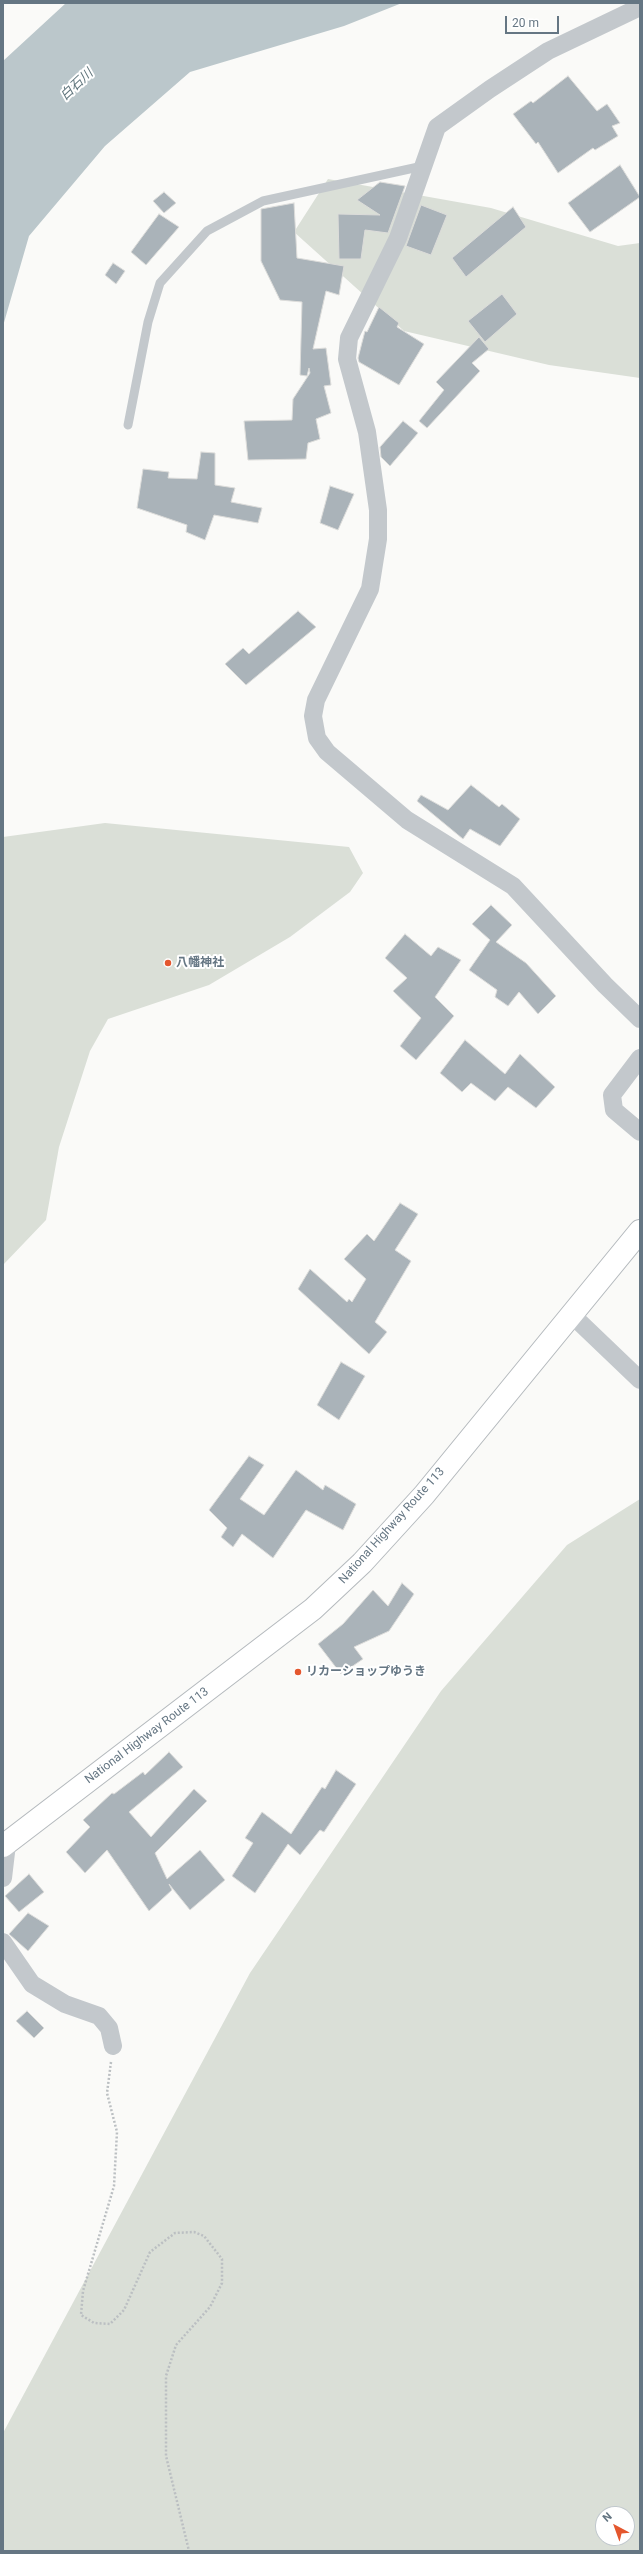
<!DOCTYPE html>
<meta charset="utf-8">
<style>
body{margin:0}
#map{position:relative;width:643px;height:2554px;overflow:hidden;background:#fafaf8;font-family:Roboto,sans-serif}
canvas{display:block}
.frame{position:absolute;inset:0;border:4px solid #657683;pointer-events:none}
.north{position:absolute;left:595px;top:2506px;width:40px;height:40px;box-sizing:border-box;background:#fff;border:1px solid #c1c8cd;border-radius:50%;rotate:319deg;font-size:11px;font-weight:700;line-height:16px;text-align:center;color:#657683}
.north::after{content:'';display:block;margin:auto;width:14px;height:18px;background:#e4572e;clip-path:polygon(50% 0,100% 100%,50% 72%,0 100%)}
.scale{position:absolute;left:505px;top:16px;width:54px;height:18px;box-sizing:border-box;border:2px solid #657683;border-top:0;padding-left:5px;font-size:12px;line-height:14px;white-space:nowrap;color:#657683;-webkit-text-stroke:3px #fff;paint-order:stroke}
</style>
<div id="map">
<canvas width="643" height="2554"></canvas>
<div class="frame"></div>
<div class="north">N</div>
<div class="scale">20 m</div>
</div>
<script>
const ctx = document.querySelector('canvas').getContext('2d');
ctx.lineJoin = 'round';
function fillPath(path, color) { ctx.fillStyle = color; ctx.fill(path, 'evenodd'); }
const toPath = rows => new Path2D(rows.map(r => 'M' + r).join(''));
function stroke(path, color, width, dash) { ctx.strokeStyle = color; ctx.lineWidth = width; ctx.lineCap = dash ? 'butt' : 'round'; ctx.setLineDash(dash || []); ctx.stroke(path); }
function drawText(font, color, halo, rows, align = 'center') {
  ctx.font = font + ' Roboto,"Noto Sans JP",sans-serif'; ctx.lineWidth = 4; ctx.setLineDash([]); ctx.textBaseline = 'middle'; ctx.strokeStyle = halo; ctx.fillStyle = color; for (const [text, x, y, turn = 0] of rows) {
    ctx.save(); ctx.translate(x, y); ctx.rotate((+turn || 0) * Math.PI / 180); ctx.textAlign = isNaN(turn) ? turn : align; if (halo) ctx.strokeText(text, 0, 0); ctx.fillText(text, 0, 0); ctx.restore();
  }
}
const green = toPath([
 [328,179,491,208,618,246,640,243,640,378,549,365,404,331,294,232],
 [105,823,349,847,363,873,350,892,290,937,209,985,108,1019,90,1051,59,1147,46,1220,3,1265,3,837],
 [640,1499,640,2551,3,2551,3,2433,250,1973,441,1691,567,1545],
 [603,2514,627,2514,627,2538,603,2538]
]);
const water = toPath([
 [66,3,402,3,344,26,190,72,105,146,29,236,3,326,3,61]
]);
const building = toPath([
 [568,76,597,111,607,104,620,123,612,126,618,136,595,150,593,148,558,173,538,142,536,144,513,114,531,101,533,103,568,76],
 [620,165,640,197,590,232,568,203,620,165],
 [380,182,405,186,388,233,365,230,361,259,339,259,338,214,380,215,357,200,380,182],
 [164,192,176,203,164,213,153,201,164,192],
 [294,203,297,258,344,266,339,295,326,291,313,349,326,348,331,385,324,386,331,413,316,419,320,439,308,443,306,459,248,460,244,421,292,420,293,399,310,373,309,368,307,376,300,375,302,302,280,300,261,261,261,209,294,203],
 [421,205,447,215,431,255,406,246,421,205],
 [513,207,526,227,466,277,452,258,513,207],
 [159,214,179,227,146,265,131,252,159,214],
 [113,263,125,271,116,284,105,275,113,263],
 [502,294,517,314,485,342,468,321,502,294],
 [379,307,399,323,397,327,424,344,399,385,359,362,358,358,365,331,367,332,379,307],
 [479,337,489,349,472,363,480,371,427,428,419,421,444,390,436,382,479,337],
 [403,421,418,433,390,466,381,457,380,447,403,421],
 [201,452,215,453,215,485,235,488,231,502,262,508,258,523,214,515,205,540,186,532,187,525,137,508,143,469,169,472,168,478,197,479,201,452],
 [330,486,354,494,338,530,320,523,330,486],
 [298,611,316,627,246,685,225,664,243,648,249,654,298,611],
 [471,785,499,807,502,804,520,819,500,846,470,829,463,839,417,801,421,795,448,810,471,785],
 [491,905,512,925,496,942,526,963,556,996,538,1014,519,992,508,1006,495,997,497,990,469,970,490,940,472,924,491,905],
 [405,934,431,956,438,947,461,960,435,997,454,1016,416,1060,400,1046,421,1018,393,991,407,978,385,958,405,934],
 [465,1040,505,1074,520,1054,555,1087,536,1108,508,1087,495,1101,471,1083,462,1092,440,1073,465,1040],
 [400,1203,418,1214,395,1250,411,1261,375,1322,387,1332,369,1354,298,1289,310,1269,347,1302,349,1299,352,1302,366,1279,344,1259,367,1234,374,1241,400,1203],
 [341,1362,365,1376,339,1420,317,1405,341,1362],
 [249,1456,264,1465,240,1499,264,1515,296,1470,323,1490,325,1485,356,1504,343,1530,306,1510,273,1558,242,1534,233,1547,221,1537,227,1528,209,1510,249,1456],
 [402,1583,414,1594,389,1631,354,1647,363,1659,341,1674,318,1644,343,1624,373,1590,388,1606,402,1583],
 [169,1752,183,1767,129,1812,151,1837,194,1789,207,1801,155,1853,167,1879,200,1850,225,1880,190,1910,169,1884,172,1890,149,1911,107,1850,85,1873,66,1852,90,1827,83,1820,112,1793,114,1794,143,1772,145,1775,169,1752],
 [336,1770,356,1784,324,1832,320,1830,300,1855,288,1844,255,1893,232,1876,253,1843,245,1838,262,1812,291,1834,322,1787,325,1789,336,1770],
 [29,1874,44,1892,19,1912,5,1896,29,1874],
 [28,1913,49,1926,28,1951,9,1934,28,1913],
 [27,2011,44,2028,34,2038,16,2021,27,2011]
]);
const path = toPath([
 [111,2062,107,2093,117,2132,114,2186,83,2291,81,2315,94,2323,110,2324,124,2310,150,2252,175,2233,194,2232,204,2236,222,2259,222,2283,210,2307,176,2345,166,2376,166,2456,189,2551]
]);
const service = toPath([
 [128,425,148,322,160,283,207,231,263,201,423,166]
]);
const minor = toPath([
 [640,7,548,51,490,89,437,127,398,238,349,338,347,359,367,432,378,510,378,539,370,589,316,700,313,716,317,738,327,752,407,820,513,886,605,985,640,1019],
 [640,1058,612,1095,614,1110,640,1132],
 [572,1315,640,1380],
 [3,1878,7,1844],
 [3,1942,32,1984,65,2004,99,2016,109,2028,113,2046]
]);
const trunk = toPath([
 [3,1846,313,1609,362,1563,424,1495,640,1231]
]);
const markers = [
 [168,963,4,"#e4572e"],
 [298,1672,4,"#e4572e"]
];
const poiNames = [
 ["八幡神社",176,963],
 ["リカーショップゆうき",306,1672]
];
const streetNames = [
 ["National Highway Route 113",392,1526,-48],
 ["National Highway Route 113",147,1736,-37]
];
const waterNames = [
 ["白石川",77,85,-43]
];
fillPath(green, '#dadfd7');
fillPath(water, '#bbc7cb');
fillPath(building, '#aab3b9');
stroke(building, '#dcdcda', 1);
stroke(trunk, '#b4b9bd', 24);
stroke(path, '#bbbfc2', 2.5, [2, 2]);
stroke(service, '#c3c8cc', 9);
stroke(minor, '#c3c8cc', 18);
stroke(trunk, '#fff', 22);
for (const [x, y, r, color] of markers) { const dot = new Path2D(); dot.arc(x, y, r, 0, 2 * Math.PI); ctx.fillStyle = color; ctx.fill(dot); stroke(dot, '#fff', 1.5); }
drawText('bold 12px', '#657683', '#fff', poiNames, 'left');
drawText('12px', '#657683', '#fff', streetNames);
drawText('italic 13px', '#60757c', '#fff', waterNames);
</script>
